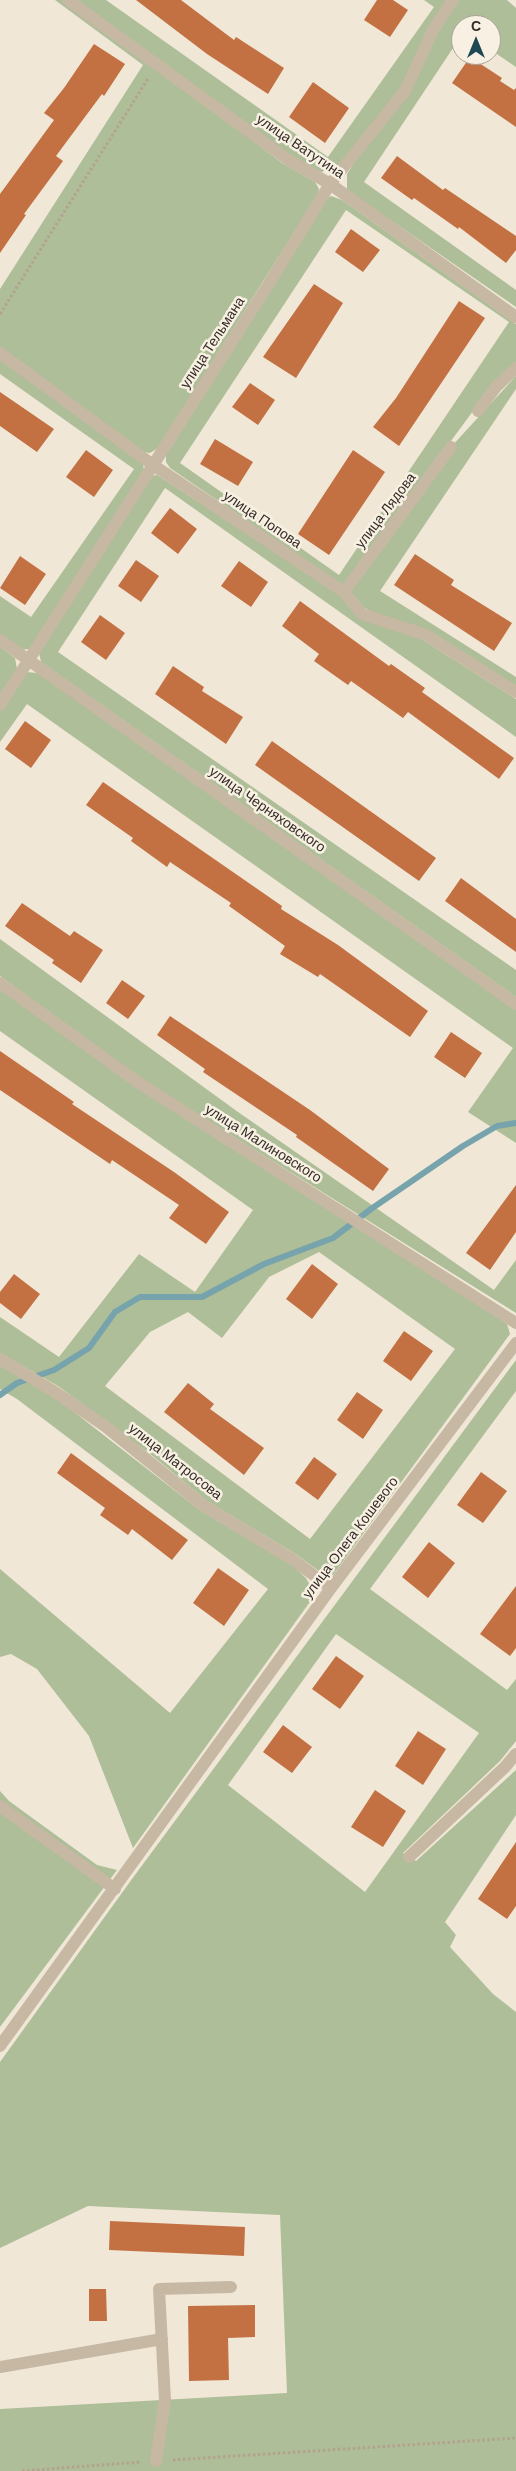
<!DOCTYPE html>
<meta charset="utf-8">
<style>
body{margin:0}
#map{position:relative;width:516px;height:2471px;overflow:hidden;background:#f0e7d7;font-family:Arial,sans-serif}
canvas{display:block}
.north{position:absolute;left:451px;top:15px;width:50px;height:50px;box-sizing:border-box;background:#f8f1e3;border:1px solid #a9a297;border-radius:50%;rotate:0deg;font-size:14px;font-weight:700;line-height:20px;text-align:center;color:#332b25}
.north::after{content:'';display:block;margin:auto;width:18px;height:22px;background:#1c4953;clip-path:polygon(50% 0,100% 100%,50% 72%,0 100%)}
</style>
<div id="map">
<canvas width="516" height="2471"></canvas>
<div class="north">С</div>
</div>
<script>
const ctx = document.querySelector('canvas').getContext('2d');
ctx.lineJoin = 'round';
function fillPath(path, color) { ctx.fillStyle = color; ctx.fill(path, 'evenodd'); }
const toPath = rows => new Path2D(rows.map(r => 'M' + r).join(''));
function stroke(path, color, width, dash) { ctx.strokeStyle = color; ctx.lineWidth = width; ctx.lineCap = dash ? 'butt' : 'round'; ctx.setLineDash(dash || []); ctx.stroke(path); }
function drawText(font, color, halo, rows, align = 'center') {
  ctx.font = font + ' Arial,sans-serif'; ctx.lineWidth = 5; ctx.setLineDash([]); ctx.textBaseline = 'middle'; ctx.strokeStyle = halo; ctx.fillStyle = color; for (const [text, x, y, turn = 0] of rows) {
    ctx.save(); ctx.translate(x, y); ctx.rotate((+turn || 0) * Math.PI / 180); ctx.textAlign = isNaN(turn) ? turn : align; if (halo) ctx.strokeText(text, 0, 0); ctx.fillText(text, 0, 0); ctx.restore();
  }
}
const green = toPath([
 [55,0,62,0,152,64,282,163,315,182,319,189,318,194,158,448,150,453,144,452,0,347,0,289,143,65],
 [74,0,106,0,328,157,434,7,424,0,448,0,402,89,337,168,321,172,288,154],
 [459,0,507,0,516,8,516,67,491,50,491,25,461,25,461,36,364,182,516,290,516,307,347,190,347,174],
 [331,196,342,200,516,324,516,362,493,384,346,583,341,585,170,468,166,462,166,454,326,199],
 [346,210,509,322,339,575,180,463],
 [0,359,143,464,144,470,30,649,19,650,0,635,0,596,31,617,134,469,0,374],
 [516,376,516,389,380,591,516,677,516,686,364,609,352,595,352,590,451,447],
 [157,475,341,595,423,640,516,699,516,737,165,488,58,652,516,970,516,997,41,662,39,653,151,476],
 [0,647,15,658,17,669,0,694],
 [25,672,38,673,516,1009,516,1143,468,1112,513,1048,27,704,0,742,0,710],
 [0,939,238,1112,494,1290,516,1260,516,1313,143,1080,0,976],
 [0,988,507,1324,510,1334,333,1575,319,1571,294,1553,207,1501,154,1457,58,1386,0,1353,0,1317,59,1357,139,1254,195,1292,253,1210,0,1031],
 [319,1252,455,1349,310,1539,105,1386,150,1332,188,1312,222,1338,269,1277],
 [516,1360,516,1391,370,1589,507,1690,516,1679,516,1741,500,1761,403,1853,416,1861,516,1770,516,1815,445,1922,456,1935,450,1947,493,1994,516,2012,516,2471,0,2471,0,2409,287,2393,280,2215,88,2206,0,2248,0,2062,132,1879],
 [336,1634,479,1733,365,1892,228,1785],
 [0,1366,32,1383,69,1408,201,1511,293,1566,306,1578,312,1589,312,1599,133,1848,89,1736,37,1669,11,1654,0,1657,0,1569,170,1713,268,1589,17,1399,0,1389],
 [0,1791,9,1801,97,1865,117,1870,0,2027]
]);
const stream = toPath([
 [0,1395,17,1383,54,1370,89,1348,115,1312,140,1297,202,1297,264,1264,333,1238,371,1209,463,1146,497,1126,516,1123]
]);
const building = toPath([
 [136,0,181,0,234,40,236,37,284,68,268,94,207,54],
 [377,0,393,0,408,10,390,37,364,20],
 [94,44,125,64,104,96,102,94,56,156,63,161,24,214,26,215,0,253,0,194,54,120,44,113,64,88],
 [470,57,502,78,500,81,514,90,516,88,516,127,452,83],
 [313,82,349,108,325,143,289,117],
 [397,156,443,190,445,188,516,236,516,250,506,263,459,227,458,229,414,198,412,200,381,178],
 [351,229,380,250,363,272,335,252],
 [314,284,343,303,296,378,263,357],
 [459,301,485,318,399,446,373,427,396,398],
 [250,383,275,400,258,425,232,407],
 [0,392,54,429,37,452,0,426],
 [215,439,253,462,238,486,200,464],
 [86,450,113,470,94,497,66,477],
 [353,450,385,472,329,555,298,534],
 [170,508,197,529,178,554,151,533],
 [415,554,454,580,451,585,512,623,494,651,394,585],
 [20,556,46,574,25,605,0,588],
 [136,560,159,576,141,602,118,586],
 [239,561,268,582,251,607,221,586],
 [300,601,389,666,391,664,425,688,422,692,514,758,499,779,408,712,403,718,351,681,348,685,314,661,319,654,282,626],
 [100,615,125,633,106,660,81,642],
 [173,666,204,687,202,691,243,717,226,744,155,694],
 [25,721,51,740,31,768,5,749],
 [272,741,436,858,419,881,255,765],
 [103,782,282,906,281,909,338,945,428,1011,410,1037,320,974,318,977,280,954,285,946,229,906,231,903,170,862,167,867,131,841,133,838,86,805],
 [461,878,516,919,516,952,445,901],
 [22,903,70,936,74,931,103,950,81,983,52,963,54,960,5,926],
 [122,980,145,996,128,1019,106,1003],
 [170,1016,310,1110,389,1169,373,1191,296,1137,297,1135,203,1072,205,1069,157,1035],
 [451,1032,482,1053,465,1078,434,1057],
 [0,1051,74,1102,72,1104,174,1172,229,1212,206,1244,169,1218,179,1205,112,1160,110,1164,0,1090],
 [516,1185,516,1232,490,1270,466,1253],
 [312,1264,338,1284,312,1319,286,1299],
 [14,1274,40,1294,21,1319,0,1303,0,1292],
 [404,1331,433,1351,411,1381,383,1361],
 [188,1383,214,1404,210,1409,264,1448,244,1475,164,1412],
 [357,1392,383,1410,363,1439,337,1420],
 [71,1453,188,1540,172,1560,132,1529,128,1535,100,1515,105,1508,57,1473],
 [314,1457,337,1474,318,1500,295,1483],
 [481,1472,507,1491,483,1523,457,1505],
 [429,1542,455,1563,428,1598,402,1577],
 [218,1568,249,1590,224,1626,193,1603],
 [516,1586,516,1648,510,1656,480,1634],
 [336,1656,364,1676,340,1709,312,1689],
 [283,1725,312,1747,292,1773,263,1752],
 [418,1731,446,1749,423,1785,395,1766],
 [375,1790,406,1811,383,1847,351,1827],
 [516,1842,516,1906,507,1919,478,1899],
 [110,2221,245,2227,244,2256,109,2250],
 [89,2289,106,2289,107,2321,89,2321],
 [255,2305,255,2337,228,2338,229,2380,189,2381,188,2306]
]);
const path = toPath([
 [0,314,149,77],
 [173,2460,516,2438],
 [22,2471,141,2462]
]);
const minor = toPath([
 [68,0,287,159,330,184,516,317],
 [0,353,153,465,344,592,362,614,426,635,516,692],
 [478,411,496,387,516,368],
 [344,592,451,447],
 [0,640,516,1004],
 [0,705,268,285,330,184,405,91,434,28,453,0],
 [0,983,139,1083,516,1323],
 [0,1359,55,1392,105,1426,204,1506,292,1559,331,1588],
 [0,1806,115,1889],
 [409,1857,505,1767,516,1754],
 [0,2046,331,1588,516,1343],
 [0,2367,162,2339],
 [156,2461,165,2400,159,2289,231,2287]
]);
const streetNames = [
 ["улица Ватутина",300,147,34],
 ["улица Тельмана",213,343,-57],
 ["улица Лядова",386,511,-53],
 ["улица Попова",262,520,34],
 ["улица Черняховского",267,810,35],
 ["улица Малиновского",263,1144,32],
 ["улица Матросова",175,1462,38],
 ["улица Олега Кошевого",351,1538,-53]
];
fillPath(green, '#adbe98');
stroke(stream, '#77a3ac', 6);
fillPath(building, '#c37142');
stroke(path, '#b3a38e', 3, [2.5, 2.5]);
stroke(minor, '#c7b8a4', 12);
drawText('14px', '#332b25', '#f8f1e3', streetNames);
</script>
